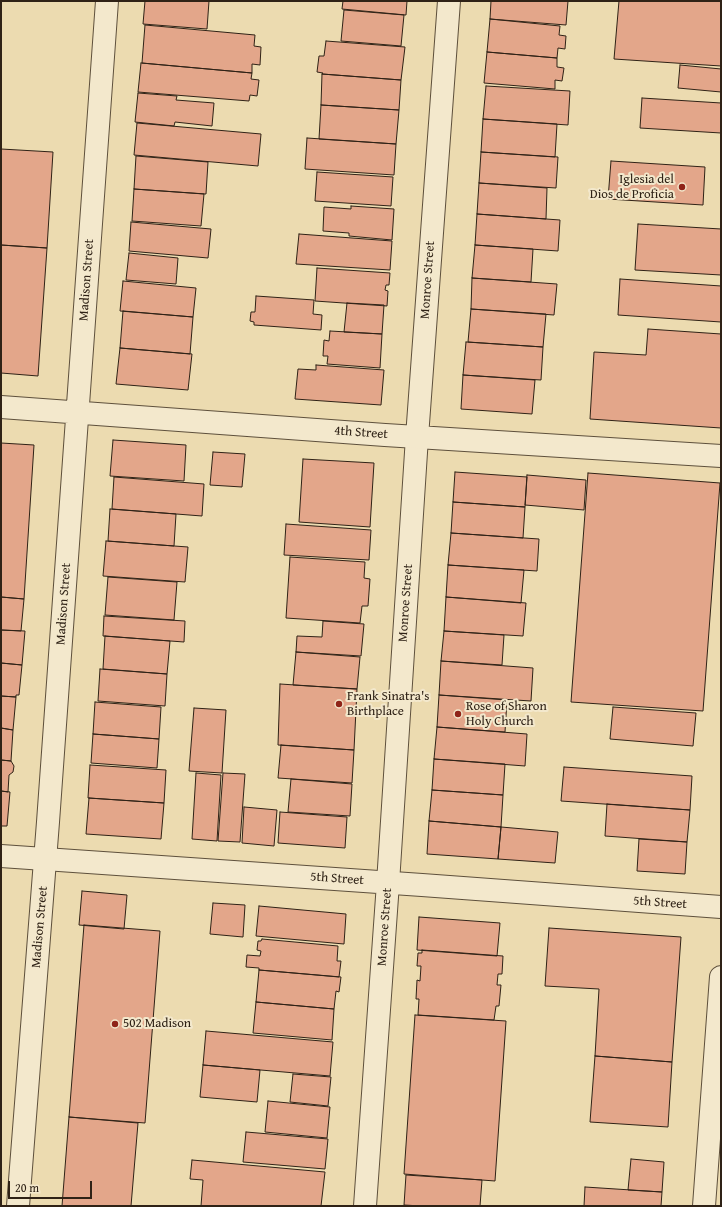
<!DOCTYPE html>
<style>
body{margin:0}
#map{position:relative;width:722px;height:1207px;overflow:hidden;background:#ecdbb0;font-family:"Gentium Book Plus",serif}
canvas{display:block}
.frame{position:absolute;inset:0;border:2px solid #2f2216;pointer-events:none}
.scale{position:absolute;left:8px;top:1181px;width:84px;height:18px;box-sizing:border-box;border:2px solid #2f2216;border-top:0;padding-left:5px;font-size:12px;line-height:14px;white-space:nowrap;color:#2f2216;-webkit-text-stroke:3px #f3e8cc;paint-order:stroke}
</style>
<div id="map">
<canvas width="722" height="1207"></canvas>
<div class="frame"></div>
<div class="scale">20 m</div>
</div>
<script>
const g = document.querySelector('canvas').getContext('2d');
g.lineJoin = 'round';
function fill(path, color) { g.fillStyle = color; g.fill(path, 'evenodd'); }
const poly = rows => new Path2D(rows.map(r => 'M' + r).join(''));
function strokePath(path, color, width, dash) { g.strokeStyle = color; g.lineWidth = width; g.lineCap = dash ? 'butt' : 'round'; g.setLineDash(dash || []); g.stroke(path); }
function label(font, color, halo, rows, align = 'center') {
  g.font = font + ' "Gentium Book Plus",serif'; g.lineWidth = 4; g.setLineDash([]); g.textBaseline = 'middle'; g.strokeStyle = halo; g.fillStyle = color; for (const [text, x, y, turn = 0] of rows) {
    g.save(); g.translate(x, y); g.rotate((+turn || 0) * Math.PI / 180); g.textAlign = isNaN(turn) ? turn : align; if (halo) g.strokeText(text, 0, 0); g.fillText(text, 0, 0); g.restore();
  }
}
const building = poly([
 [145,1,209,1,207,29,143,24,145,1],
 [343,1,407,1,406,15,342,9,343,1],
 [491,1,568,1,566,25,490,19,491,1],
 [619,1,721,1,721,66,614,59,619,1],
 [344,10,404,15,401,46,341,41,344,10],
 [490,19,560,26,559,35,566,36,565,49,558,48,557,58,487,52,490,19],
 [145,25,255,35,254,46,261,47,260,65,252,64,252,73,142,63,145,25],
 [326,41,405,47,401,80,322,74,323,73,317,72,319,56,324,56,326,41],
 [487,52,557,58,557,67,564,68,562,81,555,80,555,89,484,83,487,52],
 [141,63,252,73,251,79,259,80,257,96,250,95,249,101,138,92,141,63],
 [680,65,721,69,721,92,678,88,680,65],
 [322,74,401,80,399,110,321,105,322,74],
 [486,86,570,91,568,125,483,119,486,86],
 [138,93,177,96,176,100,214,103,212,126,175,122,174,126,135,122,138,93],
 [642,98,721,103,721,133,640,128,642,98],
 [321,105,399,110,396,144,319,139,321,105],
 [483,119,557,124,555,157,481,152,483,119],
 [137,123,261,134,258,166,134,155,137,123],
 [307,138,396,144,394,175,305,169,307,138],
 [1,149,53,152,47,248,1,245,1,149],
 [481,152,558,157,556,188,479,183,481,152],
 [136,156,208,162,206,194,134,189,136,156],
 [611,161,705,167,703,205,608,199,611,161],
 [317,172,393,177,391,206,315,201,317,172],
 [479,183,547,188,546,219,477,214,479,183],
 [134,189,204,194,201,226,132,221,134,189],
 [351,206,394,209,392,240,349,236,349,233,323,231,324,207,351,209,351,206],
 [477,214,560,220,558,251,475,245,477,214],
 [131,222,211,229,208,258,129,251,131,222],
 [638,224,721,229,721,275,635,270,638,224],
 [299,234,392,241,390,270,296,264,299,234],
 [1,245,47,248,38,376,1,373,1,245],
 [475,245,533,249,531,282,472,278,475,245],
 [129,253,178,258,176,284,126,280,129,253],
 [317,268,390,273,389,285,386,285,385,290,388,291,387,306,315,301,317,268],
 [472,278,557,284,554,315,471,309,472,278],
 [620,279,721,286,721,322,618,315,620,279],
 [123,281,196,288,193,317,120,311,123,281],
 [256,296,314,300,313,314,322,315,321,330,254,325,254,322,250,321,251,312,255,312,256,296],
 [347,303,384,305,382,334,344,332,347,303],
 [471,309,546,314,543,347,468,342,471,309],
 [123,311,193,317,190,354,120,348,123,311],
 [648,329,721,334,721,428,590,419,594,352,646,355,648,329],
 [330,331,382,334,380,368,327,364,328,356,323,356,324,340,329,341,330,331],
 [466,342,543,347,541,380,463,375,466,342],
 [120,348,192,354,188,390,116,384,120,348],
 [316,365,384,370,381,405,295,399,298,369,316,370,316,365],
 [463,375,535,380,532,414,461,409,463,375],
 [113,440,186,445,184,481,110,476,113,440],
 [1,443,34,445,24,599,1,597,1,443],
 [213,452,245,454,242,487,210,485,213,452],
 [303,459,374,463,370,527,299,522,303,459],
 [455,472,527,477,525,507,453,502,455,472],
 [588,473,720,483,703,711,571,702,588,473],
 [527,475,586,480,584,510,525,505,527,475],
 [114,477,204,484,202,516,112,509,114,477],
 [453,502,525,507,523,538,451,533,453,502],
 [110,509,176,514,174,546,108,541,110,509],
 [286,524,371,530,369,560,284,555,286,524],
 [451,533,539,539,537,571,448,565,451,533],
 [106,541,188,547,185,582,103,576,106,541],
 [290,557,365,562,364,578,370,579,368,606,362,606,360,623,286,618,290,557],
 [448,565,524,570,521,603,446,597,448,565],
 [108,577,177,582,174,620,105,615,108,577],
 [1,597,24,599,21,631,1,630,1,597],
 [446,597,526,603,523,636,444,631,446,597],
 [104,616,185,621,184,642,103,636,104,616],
 [323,621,364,624,361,656,296,652,297,636,322,637,323,621],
 [1,630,25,631,22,665,1,663,1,630],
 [444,631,504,635,502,665,441,661,444,631],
 [105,636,170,641,167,674,103,669,105,636],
 [296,652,360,657,357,689,293,685,296,652],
 [441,661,533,668,531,701,439,695,441,661],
 [1,663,22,665,19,695,16,695,16,697,1,696,1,663],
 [100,669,167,674,165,706,98,701,100,669],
 [280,684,357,689,354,750,278,745,280,684],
 [439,695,507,700,505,732,437,727,439,695],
 [1,696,16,697,13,730,1,728,1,696],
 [95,702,161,707,159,739,93,734,95,702],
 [613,707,696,713,693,746,610,739,613,707],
 [194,708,226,710,222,773,189,771,194,708],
 [437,727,527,734,525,766,434,759,437,727],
 [1,728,13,730,11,761,1,760,1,728],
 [93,734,159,739,157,768,91,763,93,734],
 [281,745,354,750,352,783,278,778,281,745],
 [434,759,505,764,503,795,432,790,434,759],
 [1,760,11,761,14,766,13,772,9,775,8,792,1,791,1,760],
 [90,765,166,770,164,803,88,798,90,765],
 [564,767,692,776,690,810,561,801,564,767],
 [196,773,221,775,217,841,192,839,196,773],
 [223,773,245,774,240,842,218,841,223,773],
 [291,779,352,784,350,816,288,812,291,779],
 [432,790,503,795,501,827,429,821,432,790],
 [1,791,10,792,7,826,1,826,1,791],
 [89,798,164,803,161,839,86,834,89,798],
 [607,804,690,810,687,842,605,836,607,804],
 [244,807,277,810,274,846,242,843,244,807],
 [280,812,347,817,345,848,278,843,280,812],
 [429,821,501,827,498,859,427,854,429,821],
 [501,827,558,832,555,863,498,859,501,827],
 [639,839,687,842,685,874,637,871,639,839],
 [82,891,127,895,124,929,79,925,82,891],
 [213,903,245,905,243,937,210,934,213,903],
 [259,906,346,914,344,944,256,936,259,906],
 [419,917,500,923,497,956,417,950,419,917],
 [84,925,160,931,145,1123,69,1117,84,925],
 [549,928,681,937,672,1062,595,1056,599,989,545,986,549,928],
 [262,939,338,946,337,961,341,961,339,977,259,970,259,968,246,967,247,955,260,956,261,951,257,950,258,941,261,941,262,939],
 [422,950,503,956,502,974,498,974,497,985,501,985,499,1006,496,1006,494,1020,418,1015,419,999,416,999,417,980,420,981,421,966,417,966,418,953,422,953,422,950],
 [259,970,341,977,339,992,336,991,334,1009,256,1002,259,970],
 [256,1002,334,1009,332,1040,253,1033,256,1002],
 [415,1015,506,1021,495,1181,404,1174,415,1015],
 [206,1031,333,1042,330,1076,203,1065,206,1031],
 [595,1056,672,1062,668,1127,590,1122,595,1056],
 [203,1065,260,1070,257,1102,200,1097,203,1065],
 [293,1074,331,1077,328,1106,290,1102,293,1074],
 [268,1101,330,1107,327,1138,265,1132,268,1101],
 [69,1117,138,1123,131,1206,62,1206,69,1117],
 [246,1132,328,1139,325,1169,243,1162,246,1132],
 [631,1159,664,1162,662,1192,628,1190,631,1159],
 [192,1160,325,1172,321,1206,201,1206,203,1180,190,1179,192,1160],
 [406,1175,482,1180,480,1206,421,1206,404,1205,406,1175],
 [585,1187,662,1192,661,1206,584,1206,585,1187]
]);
fill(building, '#e3a68a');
strokePath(building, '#2f2216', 1);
const minor = poly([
 [1,856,422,885,721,907],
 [365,1206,388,883,417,437],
 [704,1206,721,977]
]);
const tertiary = poly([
 [1,407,385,435,721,456],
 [417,437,449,1],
 [18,1206,48,822,107,1]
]);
strokePath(minor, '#5e503c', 24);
strokePath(tertiary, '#5e503c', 24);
strokePath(minor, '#f3e8cc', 22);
strokePath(tertiary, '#f3e8cc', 22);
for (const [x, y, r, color] of [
 [682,187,4,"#8f2418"],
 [339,704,4,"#8f2418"],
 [458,714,4,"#8f2418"],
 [115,1024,4,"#8f2418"]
]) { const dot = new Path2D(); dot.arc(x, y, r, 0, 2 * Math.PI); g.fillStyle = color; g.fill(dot); strokePath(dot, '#f3e8cc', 1.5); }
label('13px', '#2f2216', '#f3e8cc', [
 ["Iglesia del",674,180,"right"],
 ["Dios de Proficia",674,195,"right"],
 ["Frank Sinatra's",347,697],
 ["Birthplace",347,712],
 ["Rose of Sharon",466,707],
 ["Holy Church",466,722],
 ["502 Madison",123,1024]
], 'left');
label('13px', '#2f2216', '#f3e8cc', [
 ["Madison Street",87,280,-86],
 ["Monroe Street",428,280,-86],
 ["4th Street",361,433,4],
 ["Monroe Street",406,603,-86],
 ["Madison Street",64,604,-86],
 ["5th Street",337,879,4],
 ["5th Street",660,903,4],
 ["Madison Street",40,927,-85],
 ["Monroe Street",385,927,-86]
]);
</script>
